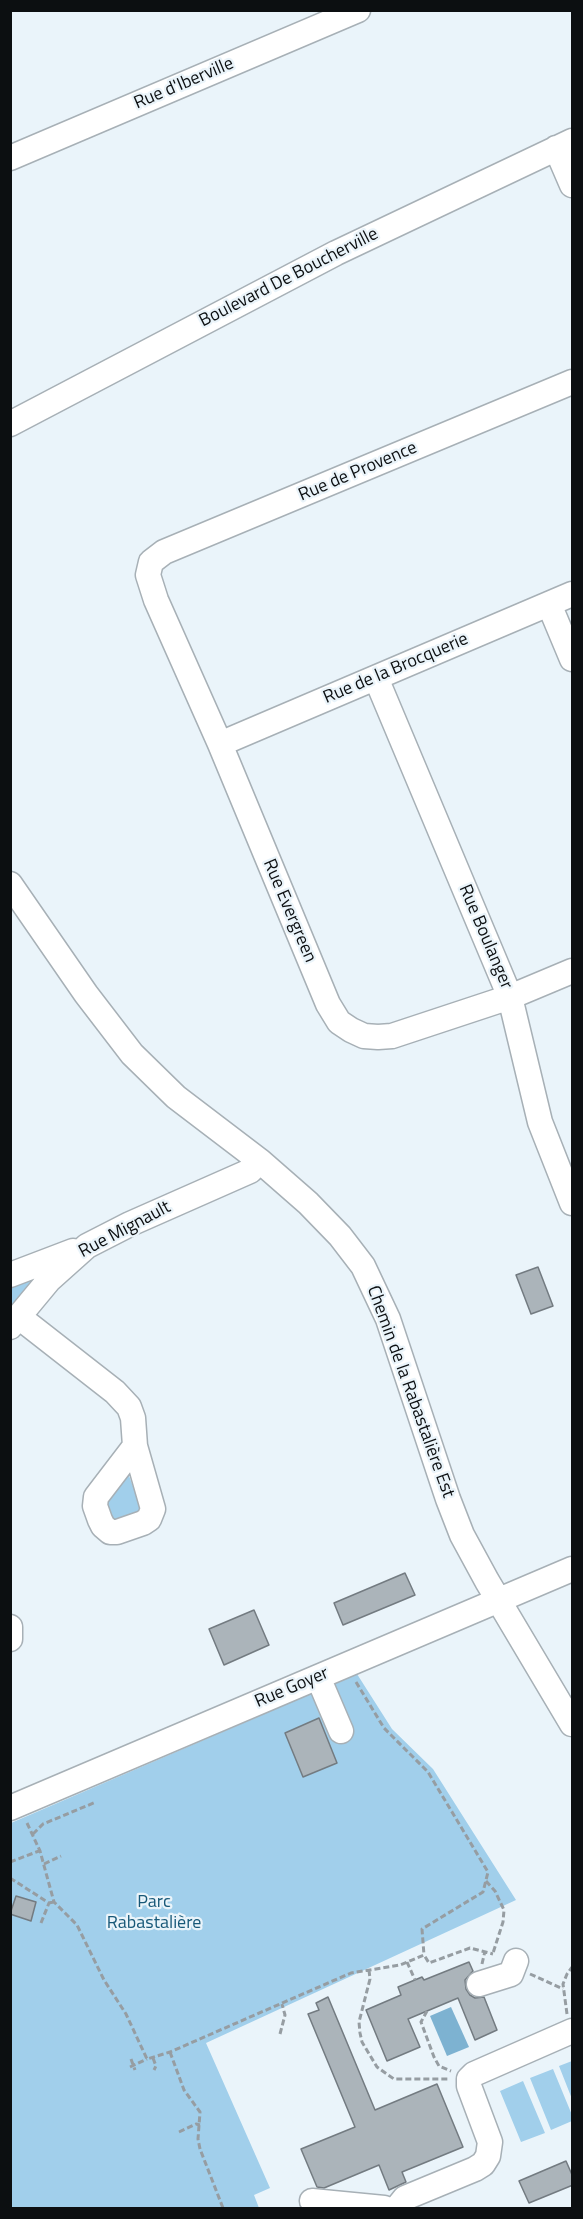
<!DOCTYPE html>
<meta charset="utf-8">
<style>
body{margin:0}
#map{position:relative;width:583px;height:2219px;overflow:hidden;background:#eaf4fa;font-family:"Titillium Web",sans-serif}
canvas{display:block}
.frame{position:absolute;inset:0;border:12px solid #0c0f11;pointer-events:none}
</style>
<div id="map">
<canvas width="583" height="2219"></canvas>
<div class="frame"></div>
</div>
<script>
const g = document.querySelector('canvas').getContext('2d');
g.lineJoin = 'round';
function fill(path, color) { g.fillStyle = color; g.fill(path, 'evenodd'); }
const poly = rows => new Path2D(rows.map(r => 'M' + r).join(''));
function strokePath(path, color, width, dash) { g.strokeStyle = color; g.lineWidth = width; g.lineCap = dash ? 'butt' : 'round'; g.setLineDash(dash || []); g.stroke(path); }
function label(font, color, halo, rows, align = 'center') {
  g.font = font + ' "Titillium Web",sans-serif'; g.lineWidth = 4.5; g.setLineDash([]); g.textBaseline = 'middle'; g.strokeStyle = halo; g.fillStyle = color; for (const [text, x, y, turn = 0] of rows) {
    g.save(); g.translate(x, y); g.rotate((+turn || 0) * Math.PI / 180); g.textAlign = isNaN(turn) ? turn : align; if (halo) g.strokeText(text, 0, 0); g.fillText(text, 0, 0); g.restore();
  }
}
fill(poly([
 [30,1278,32,1283,11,1310,11,1285],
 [128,1473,141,1508,137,1513,116,1521,112,1520,105,1498],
 [357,1674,392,1729,433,1769,516,1900,206,2043,270,2188,254,2195,259,2208,11,2208,11,1823],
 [572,2061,572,2099,559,2066],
 [553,2069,572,2115,572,2121,551,2130,530,2078],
 [523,2081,545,2133,521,2142,500,2091]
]), '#a1cfeb');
fill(poly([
 [451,2007,469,2047,447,2056,430,2016]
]), '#7db2d1');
const building = poly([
 [538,1267,553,1306,531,1314,516,1275,538,1267],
 [405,1573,415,1595,343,1625,334,1603,405,1573],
 [254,1610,269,1645,224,1665,209,1629,254,1610],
 [319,1718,337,1763,303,1777,285,1733,319,1718],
 [16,1896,36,1902,31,1921,10,1914,16,1896],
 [469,1962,473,1971,465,1980,466,1989,470,1995,475,1998,484,1997,497,2030,475,2040,458,1998,408,2019,420,2047,387,2061,366,2010,401,1995,398,1987,422,1977,424,1980,469,1962],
 [328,1997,375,2110,437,2084,463,2147,402,2172,406,2182,389,2190,379,2165,324,2188,317,2187,301,2149,355,2127,308,2014,319,2010,316,2003,328,1997],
 [566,2161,573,2177,573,2185,529,2203,519,2181,566,2161]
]);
fill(building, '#abb4ba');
strokePath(building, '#737b81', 1.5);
const minor = poly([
 [556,148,572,185],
 [10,158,358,10],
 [572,382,164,552,151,562,148,575,156,600,220,744,328,1004,339,1022,351,1030,364,1036,378,1037,392,1036,510,997,572,971],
 [10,424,336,253,572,141],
 [549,604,572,659],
 [376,678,510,997,540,1122,572,1203],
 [220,744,572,594],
 [10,884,86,994,132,1054,176,1097,260,1161,308,1203,340,1236,363,1266,388,1319,448,1499,462,1535,487,1581,572,1724],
 [10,1275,73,1251],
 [19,1317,115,1392,129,1407,133,1418,135,1446,153,1509,149,1519,143,1523,117,1532,110,1532,103,1526,100,1520,95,1506,96,1497,135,1446],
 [10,1327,49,1280,87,1246,130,1224,250,1171,260,1161],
 [10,1627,10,1639],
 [318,1677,341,1731],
 [10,1808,572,1569],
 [479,1984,511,1974,516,1961],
 [312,2201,384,2208],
 [397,2208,405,2198,475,2169,483,2164,488,2156,490,2142,469,2086,469,2079,474,2074,572,2031]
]);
strokePath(minor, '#a7b0b6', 27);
strokePath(poly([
 [356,1682,384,1728,428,1772,488,1872,483,1892,422,1929,424,1955],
 [27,1823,40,1851,54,1902,77,1925,104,1980,126,2014,147,2059,170,2052,351,1973,400,1965,424,1955,429,1963,470,1948,493,1954],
 [33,1834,43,1824,96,1802],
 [10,1862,39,1851],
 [44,1864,61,1856],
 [10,1878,49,1903,54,1902],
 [486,1881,495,1891,504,1910,503,1922,493,1953],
 [41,1923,49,1903],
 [407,1962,415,1980],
 [482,1964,485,1951],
 [369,1970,370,1979,359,2022,360,2033,362,2042,377,2067,394,2079,450,2079],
 [530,1974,563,1989],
 [427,2011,421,2022,434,2057,439,2066,451,2071],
 [567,2014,563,1984,567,1974,572,1967],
 [280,2034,285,2015,282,2004],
 [170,2052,184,2090,200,2112,198,2139,200,2149,223,2208],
 [153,2058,156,2066,154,2070],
 [131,2059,135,2070],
 [130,2067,147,2059],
 [179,2132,196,2124,200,2125]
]), '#969da2', 3, [6, 3]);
strokePath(minor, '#fff', 24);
label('18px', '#0c0f11', '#eaf4fa', [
 ["Rue d'Iberville",184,84,-23],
 ["Boulevard De Boucherville",289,278,-27],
 ["Rue de Provence",358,472,-23],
 ["Rue de la Brocquerie",396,669,-23],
 ["Rue Evergreen",289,911,67],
 ["Rue Boulanger",485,937,67],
 ["Rue Mignault",125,1230,-28],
 ["Chemin de la Rabastalière Est",410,1392,70],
 ["Rue Goyer",292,1688,-23]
]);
label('18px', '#175878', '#eaf4fa', [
 ["Parc",154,1903],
 ["Rabastalière",154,1924]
]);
</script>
